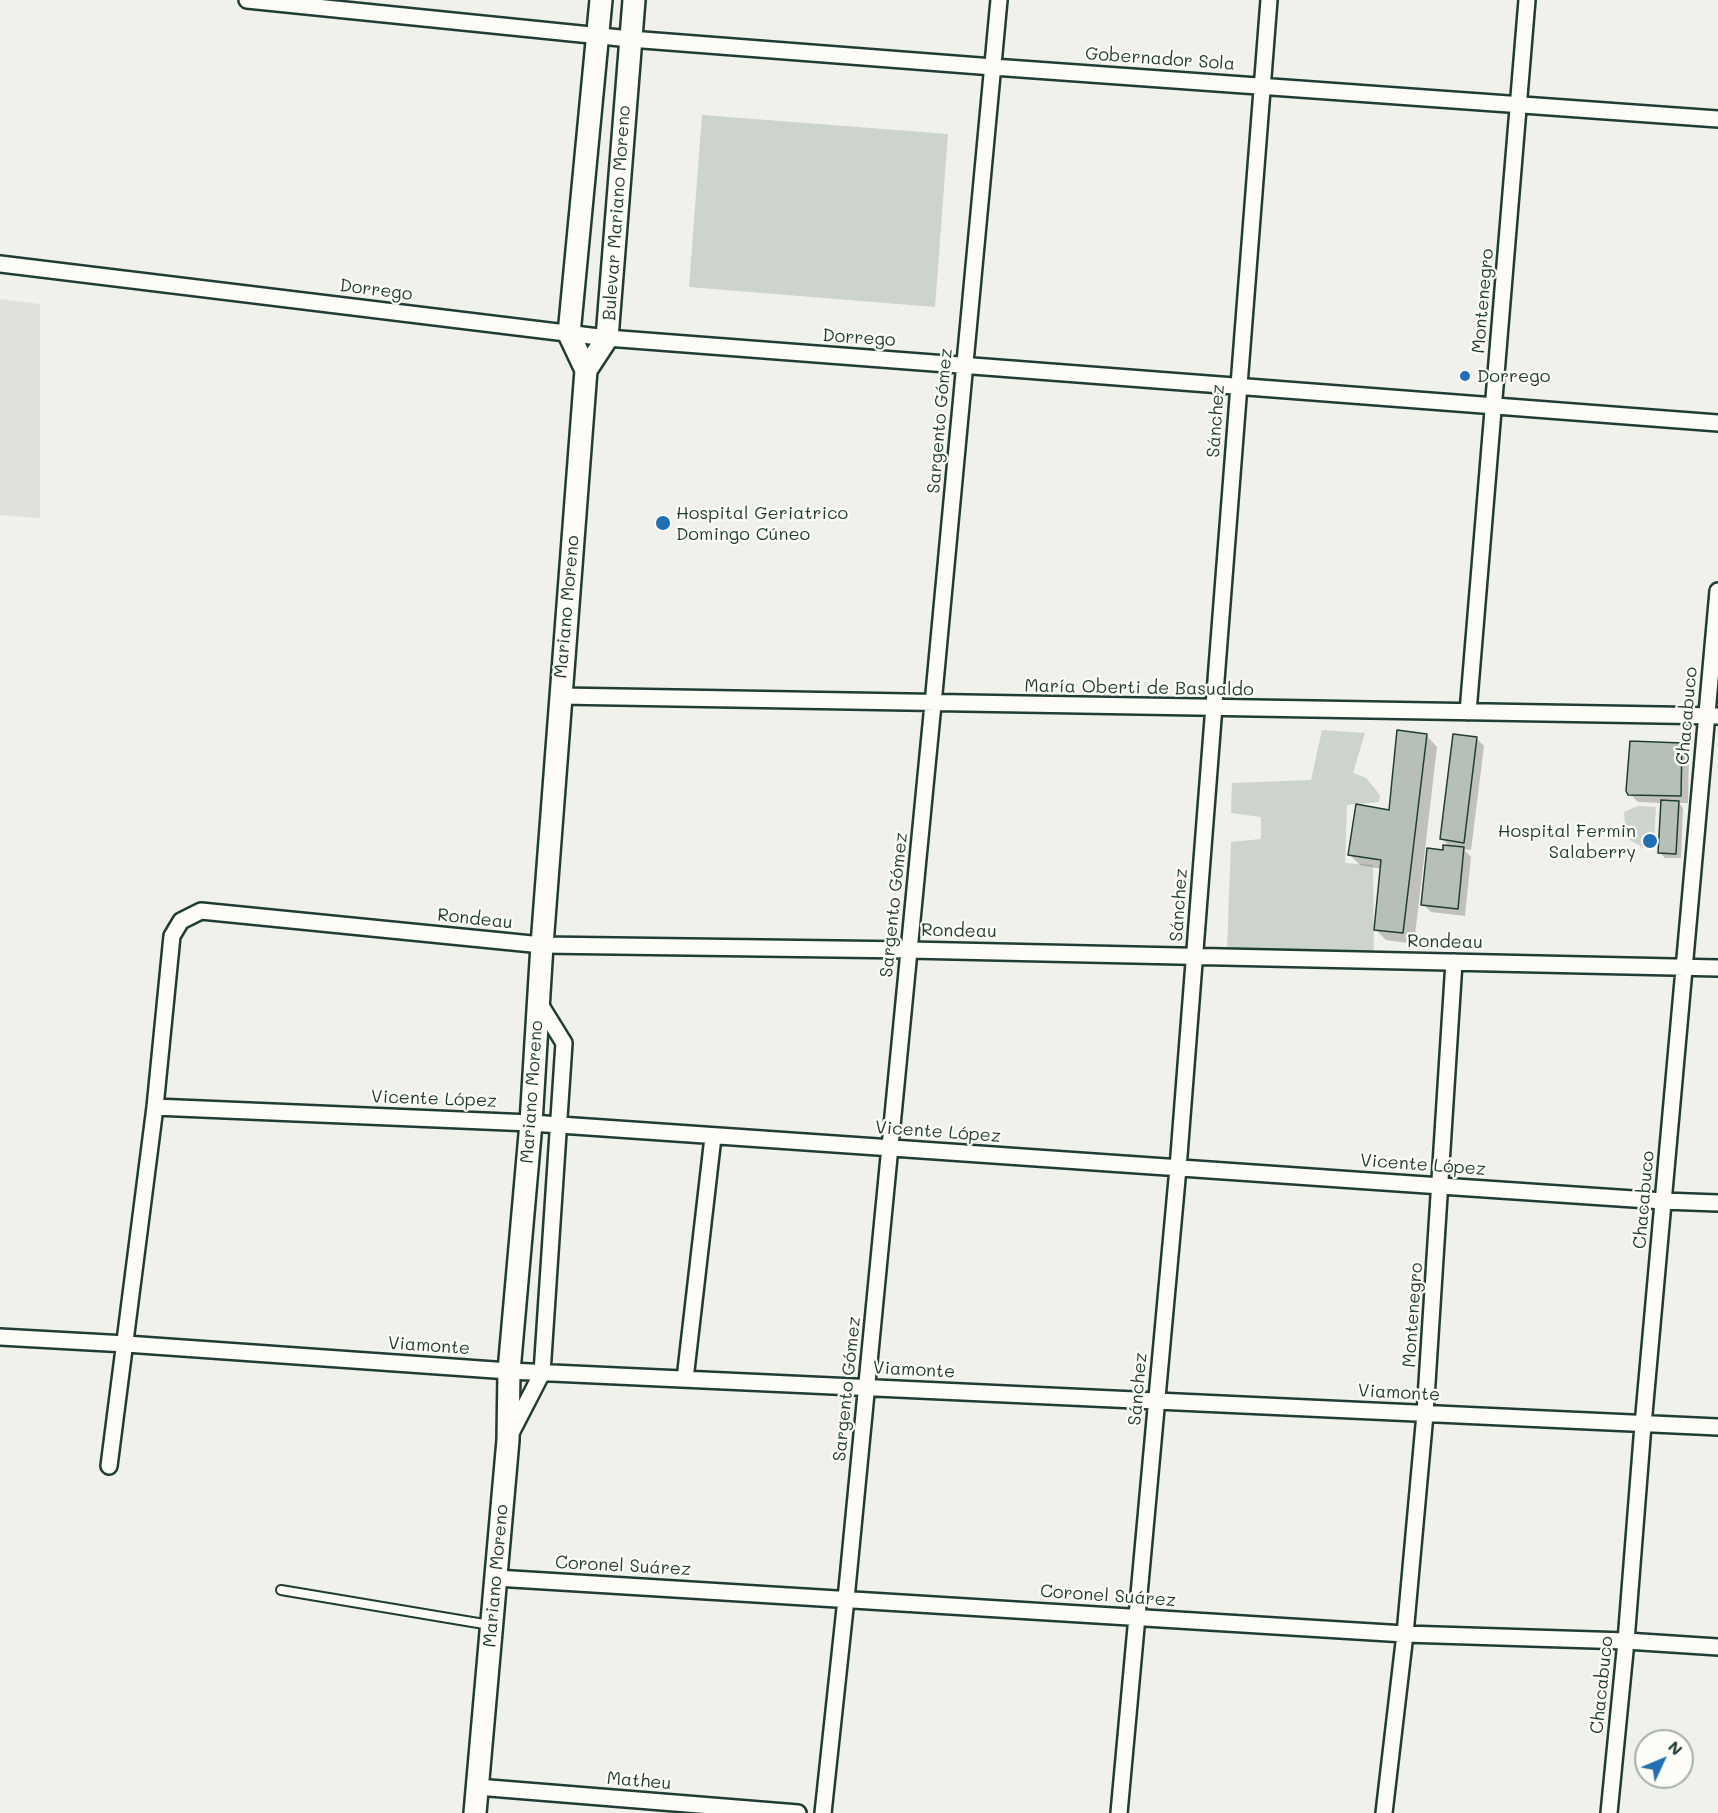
<!DOCTYPE html>
<meta charset="utf-8">
<style>
body{margin:0}
#map{position:relative;width:1718px;height:1813px;overflow:hidden;background:#f0f1eb;font-family:Mali,sans-serif}
canvas{display:block}
.north{position:absolute;left:1634px;top:1729px;width:60px;height:60px;box-sizing:border-box;background:#fdfcf7;border:2px solid #a4b0a9;border-radius:50%;rotate:46deg;font-size:16px;font-weight:700;line-height:24px;text-align:center;color:#1f3d34}
.north::after{content:'';display:block;margin:auto;width:21px;height:27px;background:#1f6fb2;clip-path:polygon(50% 0,100% 100%,50% 72%,0 100%)}
</style>
<div id="map">
<canvas width="1718" height="1813"></canvas>
<div class="north">N</div>
</div>
<script>
const g = document.querySelector('canvas').getContext('2d');
g.lineJoin = 'round';
function fill(path, color) { g.fillStyle = color; g.fill(path, 'evenodd'); }
const poly = rows => new Path2D(rows.map(r => 'M' + r).join(''));
function strokePath(path, color, width, dash) { g.strokeStyle = color; g.lineWidth = width; g.lineCap = dash ? 'butt' : 'round'; g.setLineDash(dash || []); g.stroke(path); }
function label(font, color, halo, rows, align = 'center') {
  g.font = font + ' Mali,sans-serif'; g.lineWidth = 4.5; g.setLineDash([]); g.textBaseline = 'middle'; g.strokeStyle = halo; g.fillStyle = color; for (const [text, x, y, turn = 0] of rows) {
    g.save(); g.translate(x, y); g.rotate((+turn || 0) * Math.PI / 180); g.textAlign = isNaN(turn) ? turn : align; if (halo) g.strokeText(text, 0, 0); g.fillText(text, 0, 0); g.restore();
  }
}
fill(poly([
 [0,299,40,304,40,518,0,515]
]), '#dfe2dc');
fill(poly([
 [702,115,948,134,935,307,689,287],
 [1322,730,1365,733,1353,773,1366,778,1380,795,1379,802,1347,805,1345,863,1373,865,1374,955,1227,950,1231,842,1261,839,1261,817,1231,813,1232,783,1311,780],
 [1638,806,1656,807,1654,845,1643,847,1626,838,1624,812]
]), '#cdd3cd');
fill(poly([
 [1426,735,1437,747,1414,944,1386,940,1375,929,1382,869,1360,865,1349,854,1391,811],
 [1476,738,1484,746,1471,850,1463,849,1471,857,1465,916,1431,912,1423,904,1444,852,1450,847,1442,839],
 [1681,744,1689,753,1688,803,1679,803,1683,808,1681,858,1665,858,1659,852,1662,803,1638,802,1627,791]
]), '#0003');
const building = poly([
 [1397,730,1427,734,1403,933,1374,930,1381,860,1348,855,1356,804,1389,810,1397,730],
 [1453,734,1477,737,1464,843,1440,839,1453,734],
 [1630,741,1682,743,1681,796,1628,795,1626,791,1630,741],
 [1661,800,1679,801,1676,854,1658,853,1661,800],
 [1443,845,1464,847,1458,909,1421,905,1427,848,1443,850,1443,845]
]);
fill(building, '#b6bfb8');
strokePath(building, '#1f3d34', 1.5);
const service = poly([
 [281,1590,490,1625]
]);
const minor = poly([
 [247,0,630,39,993,67,1718,119],
 [0,264,607,338,1718,423],
 [560,696,1718,716],
 [1468,712,1527,0],
 [155,1107,531,1123,1441,1186,1663,1201,1718,1203],
 [0,1337,126,1344,509,1371,1718,1427],
 [685,1379,713,1137],
 [510,1435,542,1373,564,1043,538,1001],
 [109,1466,155,1107,172,936,181,921,201,911,542,945,909,950,1718,968],
 [496,1578,1405,1634,1626,1641,1718,1647],
 [477,1787,798,1813],
 [823,1813,846,1599,933,704,999,0],
 [1119,1813,1178,1168,1269,0],
 [1384,1813,1405,1634,1425,1414,1454,962],
 [1609,1813,1626,1641,1643,1425,1718,591]
]);
const secondary = poly([
 [586,370,569,334,601,0],
 [475,1813,508,1440,509,1371,531,1123,542,945,586,370,607,338,634,0]
]);
strokePath(service, '#1f3d34', 12);
strokePath(minor, '#1f3d34', 20);
strokePath(secondary, '#1f3d34', 26);
strokePath(service, '#fdfcf7', 8);
strokePath(minor, '#fdfcf7', 15);
strokePath(secondary, '#fdfcf7', 21);
for (const [x, y, r, color] of [
 [1465,376,6,"#1f6fb2"],
 [663,523,8,"#1f6fb2"],
 [1650,841,8,"#1f6fb2"]
]) { const dot = new Path2D(); dot.arc(x, y, r, 0, 2 * Math.PI); g.fillStyle = color; g.fill(dot); strokePath(dot, '#fdfcf7', 2); }
label('18px', '#1f3d34', '#fdfcf7', [
 ["Gobernador Sola",1160,59,4],
 ["Bulevar Mariano Moreno",617,213,-86],
 ["Dorrego",376,290,7],
 ["Montenegro",1483,301,-85],
 ["Dorrego",859,338,4],
 ["Sargento Gómez",940,421,-85],
 ["Sánchez",1216,421,-86],
 ["Mariano Moreno",567,607,-85],
 ["María Oberti de Basualdo",1139,688,1],
 ["Chacabuco",1687,716,-85],
 ["Sargento Gómez",894,905,-84],
 ["Sánchez",1179,905,-86],
 ["Rondeau",475,919,6],
 ["Rondeau",959,931,1],
 ["Rondeau",1445,942,1],
 ["Mariano Moreno",532,1092,-86],
 ["Vicente López",434,1099,2],
 ["Vicente López",938,1132,4],
 ["Vicente López",1423,1165,4],
 ["Chacabuco",1644,1200,-85],
 ["Montenegro",1413,1315,-86],
 ["Viamonte",429,1346,4],
 ["Viamonte",914,1370,3],
 ["Sargento Gómez",847,1389,-84],
 ["Sánchez",1138,1389,-85],
 ["Viamonte",1399,1393,3],
 ["Coronel Suárez",623,1566,3],
 ["Mariano Moreno",496,1576,-85],
 ["Coronel Suárez",1108,1596,4],
 ["Chacabuco",1602,1685,-84],
 ["Matheu",639,1781,5]
]);
label('18px', '#1f3d34', '#fdfcf7', [
 ["Dorrego",1477,376],
 ["Hospital Geriatrico",676,513],
 ["Domingo Cúneo",676,534],
 ["Hospital Fermin",1636,831,"right"],
 ["Salaberry",1636,852,"right"]
], 'left');
</script>
